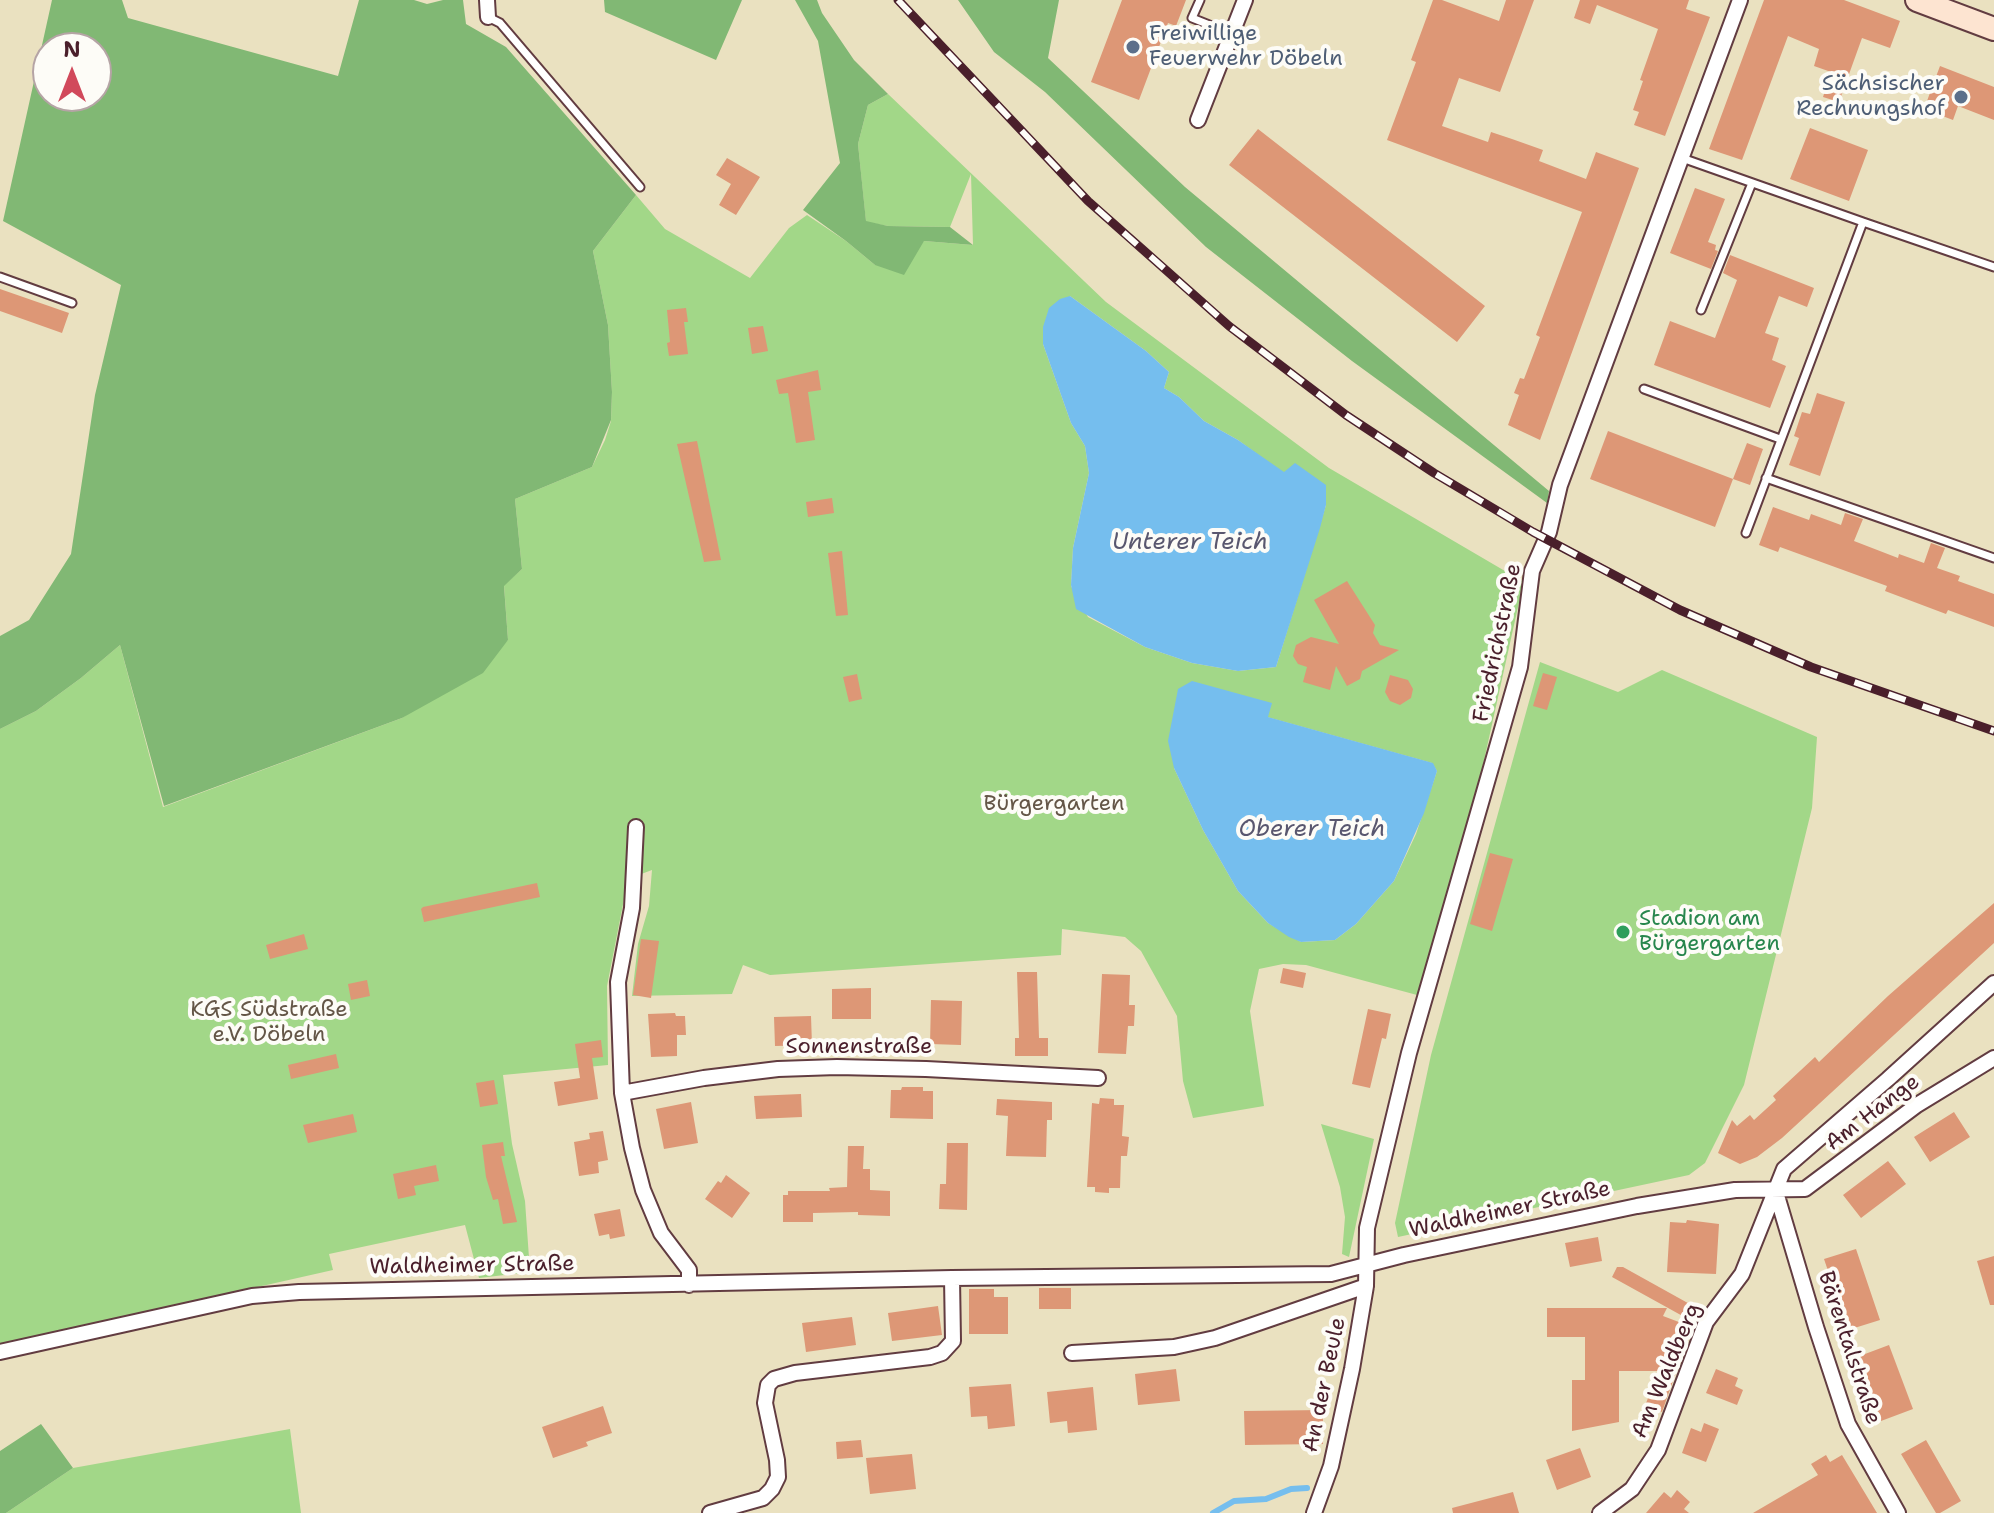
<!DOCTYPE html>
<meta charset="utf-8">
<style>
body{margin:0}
#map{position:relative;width:1994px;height:1513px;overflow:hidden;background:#eae1c0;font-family:"Shantell Sans",sans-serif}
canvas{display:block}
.north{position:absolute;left:32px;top:32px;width:80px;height:80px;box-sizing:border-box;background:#fdfcf7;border:2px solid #b5a4a5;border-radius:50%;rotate:0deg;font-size:22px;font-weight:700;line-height:32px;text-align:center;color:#4a1f2b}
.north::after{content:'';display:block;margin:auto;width:28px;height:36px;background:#d1495b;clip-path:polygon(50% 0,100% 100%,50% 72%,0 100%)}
</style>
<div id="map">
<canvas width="1994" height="1513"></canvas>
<div class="north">N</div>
</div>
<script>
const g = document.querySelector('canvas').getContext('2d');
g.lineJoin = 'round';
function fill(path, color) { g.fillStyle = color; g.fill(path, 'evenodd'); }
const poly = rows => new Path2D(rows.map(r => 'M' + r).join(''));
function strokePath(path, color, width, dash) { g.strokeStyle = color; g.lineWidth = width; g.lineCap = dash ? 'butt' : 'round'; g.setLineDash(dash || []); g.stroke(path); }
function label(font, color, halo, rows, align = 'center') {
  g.font = font + ' "Shantell Sans",sans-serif'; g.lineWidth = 8; g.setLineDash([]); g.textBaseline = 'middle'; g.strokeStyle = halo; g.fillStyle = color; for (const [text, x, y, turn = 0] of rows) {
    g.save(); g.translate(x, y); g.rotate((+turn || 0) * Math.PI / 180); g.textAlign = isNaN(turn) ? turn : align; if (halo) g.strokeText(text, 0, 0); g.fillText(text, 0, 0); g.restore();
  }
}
fill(poly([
 [888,94,1106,302,1329,468,1522,581,1520,598,1475,801,1417,995,1306,965,1283,964,1259,969,1250,1011,1264,1106,1193,1118,1183,1081,1177,1016,1141,951,1125,937,1062,929,1061,955,770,975,743,965,732,994,632,996,638,944,649,906,652,870,628,879,607,986,608,1065,503,1075,512,1144,525,1201,530,1272,479,1278,465,1225,329,1254,333,1270,0,1345,0,729,36,711,81,678,120,645,163,807,402,718,508,640,504,585,522,569,515,499,592,467,605,440,611,421,612,392,608,325,593,251,636,195,665,229,750,278,789,228,807,215,846,241,875,265,924,241,973,245,971,174,950,227,888,226,866,222,858,144,868,105],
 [1070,296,1146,351,1169,372,1164,388,1179,397,1204,421,1238,440,1326,505,1276,667,1238,671,1192,663,1145,647,1088,617,1071,586,1073,548,1089,473,1085,446,1071,423,1043,344],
 [1271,703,1267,717,1432,763,1437,771,1416,834,1394,881,1356,924,1335,940,1301,942,1268,923,1252,906,1238,891,1203,830,1174,768],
 [1540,662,1618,692,1662,670,1817,737,1812,808,1744,1085,1705,1163,1689,1175,1398,1237,1395,1223,1431,1055],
 [1321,1124,1374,1139,1349,1257,1342,1254,1345,1217,1340,1187],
 [290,1429,301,1513,6,1513,73,1468]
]), '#a2d788');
fill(poly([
 [52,0,122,0,128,18,338,76,359,0,414,0,427,4,443,0,463,0,466,24,506,47,636,195,593,251,608,325,612,392,611,420,592,467,515,499,522,569,504,586,508,640,483,673,402,718,164,806,120,645,81,678,36,711,0,729,0,636,29,620,71,554,95,395,121,285,3,221],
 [48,48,96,48,96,96,48,96],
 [604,0,742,0,716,60,605,12],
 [795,0,817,0,822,13,854,60,888,94,868,105,858,144,866,221,888,226,950,227,973,245,924,241,904,275,875,265,846,241,803,210,840,163,818,41],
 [958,0,1059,0,1048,58,1185,187,1549,491,1547,503,1352,361,1206,247,1045,92,994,52],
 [41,1424,73,1468,6,1513,0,1513,0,1451]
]), '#81b874');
fill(poly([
 [1070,296,1146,351,1169,372,1164,388,1179,397,1204,421,1238,440,1284,472,1295,463,1326,485,1326,505,1320,528,1276,667,1238,671,1192,663,1145,647,1076,609,1071,585,1073,548,1089,473,1085,446,1071,423,1043,344,1043,327,1049,308,1060,299],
 [1192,681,1272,703,1268,717,1433,763,1437,771,1424,813,1394,881,1356,924,1335,940,1301,942,1289,937,1268,923,1238,891,1203,830,1174,768,1168,741,1178,689]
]), '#75beee');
strokePath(poly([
 [1213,1513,1234,1501,1266,1499,1291,1489,1307,1488]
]), '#75beee', 6);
fill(poly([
 [1122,0,1186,0,1176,26,1168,23,1139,100,1091,82],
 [1433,0,1442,0,1499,21,1506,0,1534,0,1500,92,1459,78,1442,126,1488,142,1491,132,1512,139,1543,150,1539,161,1586,179,1596,152,1639,168,1540,440,1508,425,1519,395,1514,393,1520,378,1524,379,1540,337,1536,335,1582,212,1387,140,1416,62,1411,60],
 [1580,0,1689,0,1686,9,1710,17,1665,136,1634,125,1639,112,1633,110,1643,81,1640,80,1658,29,1597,5,1590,24,1574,18],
 [1764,0,1844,0,1900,21,1890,48,1862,38,1839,102,1823,97,1831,72,1814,66,1819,49,1788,36,1742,160,1709,149],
 [1940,66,1994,87,1994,120,1958,106,1953,120,1924,109],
 [1810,128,1868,150,1849,201,1790,179],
 [1258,129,1485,306,1457,342,1229,165],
 [727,158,760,177,736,215,719,205,731,184,716,175],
 [1695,188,1725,199,1708,242,1716,245,1715,250,1718,251,1711,269,1670,253],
 [1730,255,1814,288,1807,307,1779,296,1765,333,1779,338,1772,360,1786,366,1770,408,1654,365,1670,321,1715,338,1737,280,1723,273],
 [0,289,69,313,62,333,0,311],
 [686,308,688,322,684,322,688,354,669,356,667,343,670,342,667,310],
 [763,326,768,351,752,354,748,328],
 [818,370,821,390,808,392,815,440,796,443,788,393,779,394,776,380],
 [1817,393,1845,402,1820,476,1789,465,1799,438,1794,436,1802,412,1810,414],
 [1608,431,1733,479,1715,527,1590,479],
 [697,441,721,560,704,562,677,444],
 [1747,443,1763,449,1750,485,1733,479],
 [832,498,834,513,808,517,806,502],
 [1773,507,1809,520,1811,514,1841,525,1845,513,1863,519,1854,541,1898,558,1899,554,1924,563,1931,543,1945,548,1937,568,1960,576,1958,581,1994,594,1994,627,1948,610,1946,614,1885,591,1887,586,1780,547,1778,552,1759,545],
 [842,551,848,615,836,616,828,553],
 [1347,581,1375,625,1373,633,1380,645,1399,650,1362,671,1360,679,1347,686,1336,666,1330,690,1303,682,1307,667,1298,664,1293,656,1296,645,1311,637,1339,644,1314,600],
 [1543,673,1557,677,1547,710,1533,706],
 [857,674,862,699,849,702,843,677],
 [1390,675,1408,680,1413,689,1411,698,1400,705,1390,701,1385,692],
 [1490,853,1513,859,1492,931,1470,924],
 [537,883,540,897,424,922,421,909,423,907],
 [1994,903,1994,943,1782,1138,1757,1157,1740,1164,1718,1153,1732,1120,1737,1126,1750,1115,1754,1120,1776,1100,1773,1096,1815,1057,1819,1062,1888,996],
 [304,934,308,949,270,959,266,945],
 [641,939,659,941,651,998,633,995],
 [1283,968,1306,973,1303,988,1280,983],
 [1017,972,1037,972,1039,1038,1048,1038,1048,1056,1015,1056,1015,1038,1019,1038],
 [1102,974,1130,975,1129,1005,1135,1005,1134,1026,1128,1026,1126,1054,1098,1053],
 [367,980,370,996,351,1000,348,984],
 [871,988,871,1019,832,1019,832,989],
 [931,1000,962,1001,961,1045,930,1044],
 [1368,1009,1391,1014,1386,1039,1382,1038,1370,1088,1352,1084],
 [675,1013,676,1016,685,1016,686,1035,677,1035,677,1056,651,1057,648,1014],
 [811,1016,812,1045,775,1046,774,1017],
 [601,1040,603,1057,592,1058,598,1099,558,1106,554,1082,580,1078,575,1044],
 [336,1054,339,1068,291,1079,288,1065],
 [494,1080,498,1104,480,1107,476,1083],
 [902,1087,923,1087,923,1091,933,1091,933,1119,890,1118,891,1090,901,1090],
 [801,1094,802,1117,756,1119,754,1096],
 [1100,1098,1114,1099,1114,1105,1124,1105,1122,1136,1129,1137,1127,1156,1121,1156,1120,1188,1109,1188,1109,1193,1095,1192,1095,1187,1087,1187,1092,1103,1099,1104],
 [997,1099,1052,1102,1052,1120,1047,1120,1046,1157,1006,1156,1008,1116,996,1115],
 [691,1102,698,1143,664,1149,656,1109],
 [1954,1112,1970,1137,1930,1162,1914,1137],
 [353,1114,357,1132,308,1143,303,1125],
 [603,1131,608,1160,598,1162,599,1173,579,1176,574,1142,590,1139,589,1133],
 [503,1142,505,1156,501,1156,517,1222,503,1224,498,1199,493,1200,486,1177,482,1145],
 [947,1143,968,1143,967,1210,939,1209,940,1184,946,1184],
 [848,1146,864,1146,863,1169,870,1169,870,1190,890,1191,890,1216,858,1215,858,1212,813,1213,813,1222,783,1222,783,1195,788,1195,788,1191,830,1191,829,1188,847,1187],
 [1888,1161,1906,1184,1861,1218,1843,1195],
 [436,1165,439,1181,414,1186,416,1195,398,1199,393,1174],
 [726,1175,750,1193,732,1218,705,1199,718,1181,721,1183],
 [620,1209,625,1236,610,1239,609,1234,599,1236,594,1214],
 [1687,1220,1719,1224,1716,1274,1667,1272,1670,1222,1686,1223],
 [1598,1237,1602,1261,1570,1267,1565,1243],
 [1856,1249,1880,1320,1848,1330,1824,1259],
 [1994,1256,1994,1305,1990,1305,1977,1261],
 [1617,1267,1623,1267,1695,1307,1688,1319,1612,1277],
 [1039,1288,1071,1288,1071,1309,1039,1309],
 [969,1289,994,1289,994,1297,1008,1297,1008,1334,969,1334],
 [938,1306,942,1335,892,1341,888,1313],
 [1547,1308,1667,1308,1663,1316,1692,1327,1662,1412,1645,1406,1658,1371,1619,1371,1619,1422,1572,1431,1572,1380,1585,1380,1585,1337,1547,1337],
 [852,1317,856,1345,806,1352,802,1323],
 [1889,1345,1913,1409,1881,1421,1857,1357],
 [1176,1369,1180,1401,1138,1405,1135,1374],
 [1716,1369,1738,1378,1735,1386,1743,1390,1737,1405,1706,1393],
 [1011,1384,1015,1426,988,1429,987,1416,971,1417,969,1387],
 [1093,1387,1097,1430,1068,1433,1067,1421,1050,1423,1047,1392],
 [603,1406,612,1433,586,1442,588,1446,553,1458,542,1427],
 [1323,1410,1323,1444,1245,1445,1244,1411],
 [1704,1423,1719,1429,1706,1462,1682,1453,1691,1428,1701,1432],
 [861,1440,863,1457,837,1459,836,1442],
 [1926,1440,1961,1501,1940,1513,1936,1513,1901,1454],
 [1580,1448,1591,1477,1557,1490,1546,1460],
 [912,1454,916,1489,870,1494,866,1458],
 [1826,1455,1830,1462,1842,1455,1877,1513,1753,1513,1818,1475,1811,1464],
 [1677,1490,1690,1502,1684,1509,1689,1513,1646,1513,1664,1492,1671,1498],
 [1513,1492,1519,1513,1453,1513,1452,1508]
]), '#dd9776');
const lane = poly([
 [1200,0,1192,18,1232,34],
 [488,17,500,23,640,187],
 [1682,158,1863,222,1746,533],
 [1863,222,1994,267],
 [0,277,72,303],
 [1701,310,1752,183],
 [1644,389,1780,439],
 [1766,478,1994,558]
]);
const street = poly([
 [487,0,488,17],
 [1198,120,1245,0],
 [636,827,632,908,618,982,622,1093,632,1148,643,1190,661,1233,689,1270,689,1285],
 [622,1093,704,1078,778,1069,837,1067,926,1069,1098,1078],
 [1775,1189,1816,1327,1848,1424,1898,1513],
 [0,1352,252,1296,299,1292,952,1278,1331,1274,1404,1255,1637,1206,1735,1190,1805,1189,1917,1105,1994,1058],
 [1072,1353,1174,1347,1215,1338,1366,1286],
 [710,1513,763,1498,772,1489,778,1477,777,1460,765,1403,768,1385,774,1379,795,1373,930,1357,942,1353,953,1341,952,1278],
 [1314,1513,1331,1466,1352,1369,1366,1286,1367,1228,1409,1053,1520,667,1532,571,1549,532,1560,485,1740,0],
 [1600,1513,1632,1489,1658,1450,1706,1322,1742,1274,1784,1169,1888,1079,1994,983]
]);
const secondary = poly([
 [1917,0,1994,29]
]);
strokePath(lane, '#623c41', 11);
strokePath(street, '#623c41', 18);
strokePath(secondary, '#623c41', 26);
strokePath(lane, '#fff', 7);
strokePath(street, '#fff', 14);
strokePath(secondary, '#fde4d1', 22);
const rail = poly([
 [898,0,1088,201,1229,326,1346,415,1434,473,1533,532,1680,610,1811,667,1994,731]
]);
strokePath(rail, '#4a1f2b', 9);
strokePath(rail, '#fdfcf7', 6, [18]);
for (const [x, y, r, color] of [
 [1133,47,8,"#5c6f8a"],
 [1961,97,8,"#5c6f8a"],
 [1623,932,8,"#2e9e5b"]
]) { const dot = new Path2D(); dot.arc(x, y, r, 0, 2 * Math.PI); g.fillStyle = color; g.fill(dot); strokePath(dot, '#fdfcf7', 3); }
label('22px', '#4e5e75', '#fdfcf7', [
 ["Freiwillige",1149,34],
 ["Feuerwehr Döbeln",1149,59],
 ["Sächsischer",1945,84,"right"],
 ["Rechnungshof",1945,109,"right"]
], 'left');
label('22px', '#4a1f2b', '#fdfcf7', [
 ["Friedrichstraße",1498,643,-78],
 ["Sonnenstraße",859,1047],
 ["Am Hange",1873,1113,-37],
 ["Waldheimer Straße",1510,1210,-12],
 ["Waldheimer Straße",472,1266,-1],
 ["Bärentalstraße",1849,1348,72],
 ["Am Waldberg",1667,1371,-67],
 ["An der Beule",1325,1385,-78]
]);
label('22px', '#645647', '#fdfcf7', [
 ["Bürgergarten",1054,804],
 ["KGS Südstraße",269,1010],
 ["e.V. Döbeln",269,1035]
]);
label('22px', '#27864d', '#fdfcf7', [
 ["Stadion am",1639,919],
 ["Bürgergarten",1639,944]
], 'left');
label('italic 24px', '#59576f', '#fdfcf7', [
 ["Unterer Teich",1190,543],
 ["Oberer Teich",1312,830]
]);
</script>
